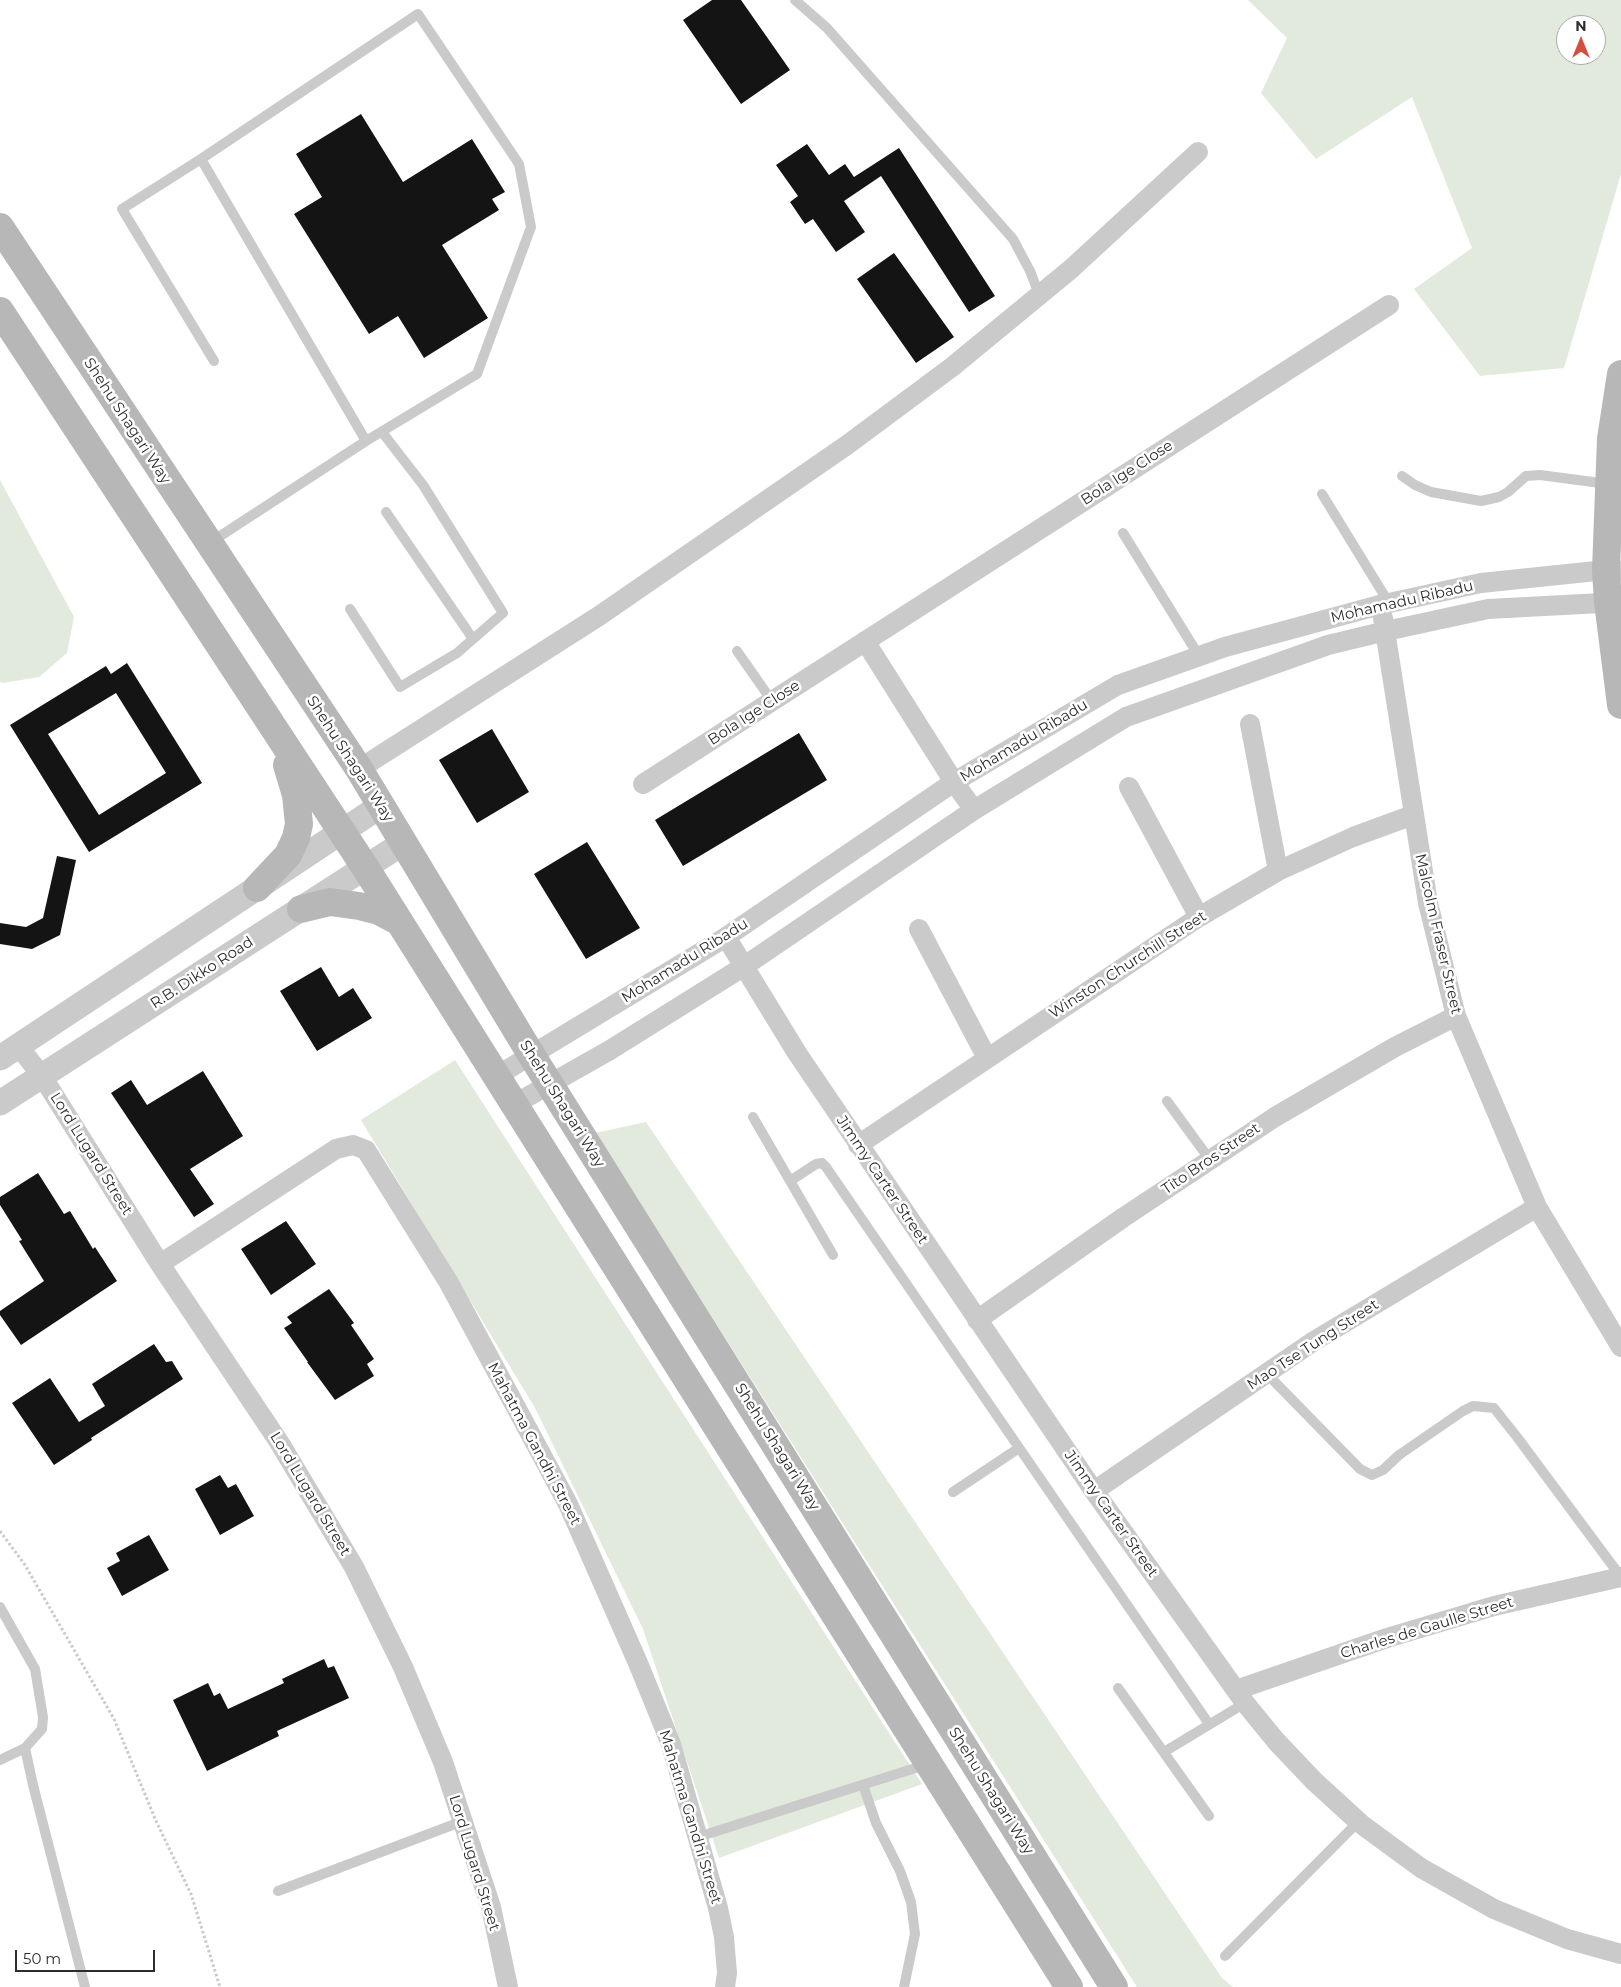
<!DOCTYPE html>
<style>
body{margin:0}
#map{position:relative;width:1621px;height:1987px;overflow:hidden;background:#fff;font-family:Montserrat,sans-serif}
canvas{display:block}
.north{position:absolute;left:1556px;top:15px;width:50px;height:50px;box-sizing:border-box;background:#fff;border:1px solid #ababab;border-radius:50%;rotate:0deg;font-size:14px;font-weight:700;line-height:20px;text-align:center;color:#2d2d2d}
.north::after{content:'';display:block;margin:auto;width:18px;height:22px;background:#d64e3e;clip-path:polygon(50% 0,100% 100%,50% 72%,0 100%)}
.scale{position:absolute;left:15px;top:1950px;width:140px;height:22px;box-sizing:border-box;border:2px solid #2d2d2d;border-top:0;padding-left:6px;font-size:15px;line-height:18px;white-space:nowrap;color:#2d2d2d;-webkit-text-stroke:4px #fff;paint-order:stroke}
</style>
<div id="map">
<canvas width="1621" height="1987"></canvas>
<div class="north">N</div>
<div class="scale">50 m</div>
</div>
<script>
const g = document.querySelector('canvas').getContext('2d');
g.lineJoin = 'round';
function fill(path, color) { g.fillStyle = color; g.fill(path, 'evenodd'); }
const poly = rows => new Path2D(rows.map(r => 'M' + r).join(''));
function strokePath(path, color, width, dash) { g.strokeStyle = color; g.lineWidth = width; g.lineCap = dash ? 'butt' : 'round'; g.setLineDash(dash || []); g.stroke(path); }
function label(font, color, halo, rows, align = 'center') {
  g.font = font + ' Montserrat,sans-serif'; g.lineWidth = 5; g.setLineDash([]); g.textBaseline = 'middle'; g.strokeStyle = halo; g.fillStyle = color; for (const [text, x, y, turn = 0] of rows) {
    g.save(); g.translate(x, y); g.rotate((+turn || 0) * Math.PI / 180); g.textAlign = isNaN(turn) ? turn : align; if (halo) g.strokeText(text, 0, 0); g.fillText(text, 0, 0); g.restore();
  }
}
fill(poly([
 [1248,0,1621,0,1621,174,1564,368,1480,376,1414,289,1472,248,1412,97,1316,159,1261,93,1287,38],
 [1566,25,1596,25,1596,55,1566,55],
 [0,480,74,617,67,653,39,677,3,683,0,682],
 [455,1060,922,1784,719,1858,643,1629,535,1408,361,1120],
 [646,1122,1222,1978,1233,1987,1137,1987,595,1133]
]), '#e1eadc');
fill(poly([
 [712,0,741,0,790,70,741,104,683,20],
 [361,114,403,182,472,139,505,192,492,199,499,210,442,245,488,318,424,358,398,316,369,334,294,214,322,197,296,154],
 [807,144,829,175,845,164,854,177,899,148,995,296,969,312,881,176,844,201,865,232,836,252,813,219,805,224,790,202,798,196,776,165],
 [894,253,954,337,916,363,857,279],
 [127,663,202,783,89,852,10,725,106,666,111,674],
 [116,693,166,773,99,815,48,734],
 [492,729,529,792,477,823,439,760],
 [799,733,827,780,683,866,655,820],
 [587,842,640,928,586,959,534,874],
 [57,856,76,860,60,935,32,949,0,944,0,923,26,927,43,918],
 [321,967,339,997,353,988,372,1018,317,1051,280,991],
 [203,1071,243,1136,190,1169,214,1204,194,1217,111,1093,131,1080,147,1105],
 [38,1173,64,1214,70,1211,93,1249,95,1247,117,1281,21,1345,0,1315,0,1311,44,1281,19,1241,22,1240,0,1205,0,1197],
 [286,1221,316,1264,271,1295,241,1249],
 [329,1289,354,1323,351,1325,374,1359,367,1364,374,1376,335,1400,307,1362,308,1362,284,1328,292,1323,287,1317],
 [154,1344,166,1362,172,1361,183,1379,91,1438,92,1440,54,1465,12,1403,50,1378,79,1422,105,1406,92,1384],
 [220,1475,228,1488,236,1484,254,1516,220,1535,195,1489],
 [149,1535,169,1570,122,1596,107,1568,120,1561,116,1553],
 [324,1659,328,1668,334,1666,349,1698,277,1731,279,1736,207,1771,173,1700,208,1683,214,1696,220,1693,228,1709,284,1683,282,1679]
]), '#141414');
strokePath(poly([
 [0,1531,25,1565,114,1719,156,1821,191,1894,220,1987]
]), '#cacaca', 3, [2.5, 2.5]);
strokePath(poly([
 [795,0,827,28,1013,239,1030,271,1039,294],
 [201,159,418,14,519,164,531,227,477,374,366,441],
 [1402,476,1415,485,1431,492,1481,501,1499,497,1508,492,1526,476,1540,475,1608,484],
 [1322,494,1389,603],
 [386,512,473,639],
 [1123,533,1199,656],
 [211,542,366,441,201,159,122,209,214,361],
 [350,609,400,687,457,653,503,613,423,485,382,432],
 [737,651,772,701],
 [1167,1101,1210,1160],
 [753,1117,833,1255],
 [790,1181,816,1164,822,1163,826,1167,1209,1724],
 [1266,1373,1360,1469,1372,1475,1383,1470,1399,1455,1463,1411,1473,1406,1494,1408,1517,1437,1621,1577],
 [953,1492,1019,1448],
 [0,1607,35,1669,43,1717,42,1729,25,1748,0,1760],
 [1118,1688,1209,1816],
 [25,1748,33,1785,85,1987],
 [1164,1752,1245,1703],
 [863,1785,876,1823,900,1871,911,1902,915,1934,904,1987],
 [698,1837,928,1764],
 [278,1891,463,1821],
 [1225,1956,1358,1822]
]), '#cacaca', 10);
strokePath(poly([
 [1383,618,1428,903,1456,1016,1537,1207,1621,1347],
 [865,641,954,782,974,810],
 [1250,724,1278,871],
 [359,769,599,616,847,445,952,367,1071,269,1198,152],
 [643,784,1389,305],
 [1129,787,1199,917],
 [919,929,987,1058],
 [726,937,797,1053,1094,1491,1245,1703,1276,1741,1314,1781,1361,1824,1421,1868,1494,1909,1567,1939,1621,1954],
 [19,1047,42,1076,160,1264,279,1442,354,1567,403,1667,443,1762,491,1907,508,1987],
 [495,1077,726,937,954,782,1118,685,1225,647,1380,605,1481,583,1606,570,1621,571],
 [513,1105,610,1050,743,967,974,810,1126,717,1328,645,1386,631,1488,609,1621,602],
 [858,1145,1199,917,1278,871,1353,837,1413,815],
 [160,1264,336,1149,353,1145,366,1150,449,1283,568,1504,638,1663,671,1744,718,1908,724,1937,727,1973,725,1987],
 [977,1320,1124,1217,1275,1117,1395,1047,1456,1016],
 [1094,1491,1314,1341,1537,1207],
 [1236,1690,1387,1638,1494,1606,1621,1577]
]), '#cacaca', 20);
strokePath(poly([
 [0,1058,382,805],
 [0,1103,403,843]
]), '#cacaca', 25);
strokePath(poly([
 [0,227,359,769,532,1056,1114,1987],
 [0,311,365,867,1069,1987],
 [1621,374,1611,439,1606,570,1608,602,1621,705],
 [257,888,288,855,296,838,299,824,296,795,287,765],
 [301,909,330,902,359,906,379,911,398,921]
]), '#b7b7b7', 28);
label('15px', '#2d2d2d', '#fff', [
 ["Shehu Shagari Way",127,421,57],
 ["Bola Ige Close",1127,473,-33],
 ["Mohamadu Ribadu",1402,602,-13],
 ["Bola Ige Close",754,713,-33],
 ["Mohamadu Ribadu",1024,741,-31],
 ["Shehu Shagari Way",350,759,57],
 ["Malcolm Fraser Street",1438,934,77],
 ["Mohamadu Ribadu",685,961,-32],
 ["Winston Churchill Street",1128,965,-33],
 ["R.B. Dikko Road",202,973,-33],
 ["Shehu Shagari Way",562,1104,58],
 ["Lord Lugard Street",91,1154,58],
 ["Tito Bros Street",1211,1159,-34],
 ["Jimmy Carter Street",882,1180,56],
 ["Mao Tse Tung Street",1313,1345,-33],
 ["Mahatma Gandhi Street",534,1444,62],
 ["Shehu Shagari Way",777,1447,58],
 ["Lord Lugard Street",310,1494,59],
 ["Jimmy Carter Street",1111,1514,55],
 ["Charles de Gaulle Street",1427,1628,-17],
 ["Shehu Shagari Way",991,1791,58],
 ["Mahatma Gandhi Street",690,1817,73],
 ["Lord Lugard Street",474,1863,73]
]);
</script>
